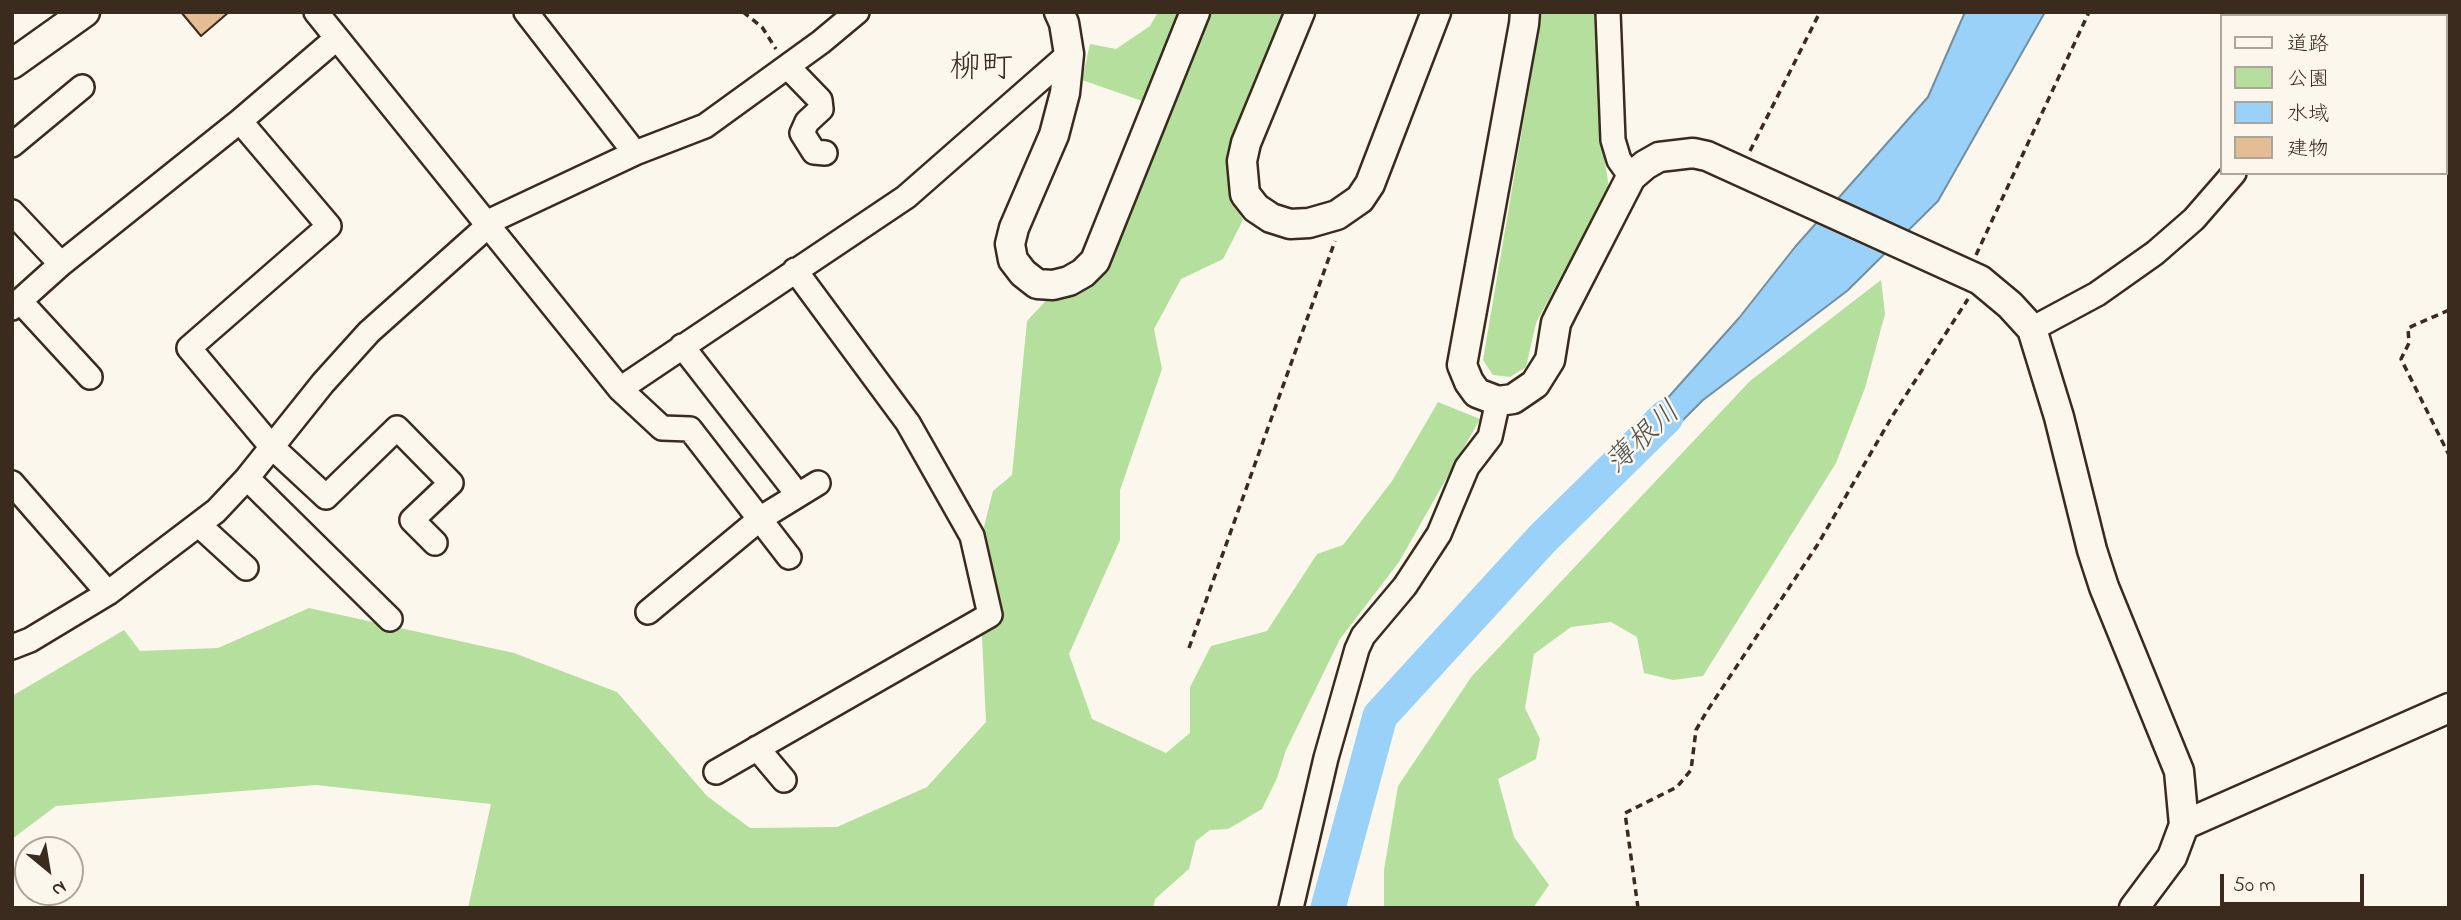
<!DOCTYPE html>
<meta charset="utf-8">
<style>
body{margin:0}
#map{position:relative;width:2461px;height:920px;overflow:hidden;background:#fbf7ec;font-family:"Indie Flower","Klee One",sans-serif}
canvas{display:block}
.frame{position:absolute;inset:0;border:14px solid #3b2a1e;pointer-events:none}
.legend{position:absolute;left:2220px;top:14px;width:228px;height:161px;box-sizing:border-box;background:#fbf7ec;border:2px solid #aea59a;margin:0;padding:9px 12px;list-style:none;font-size:21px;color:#3b2a1e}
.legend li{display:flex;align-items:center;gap:14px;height:35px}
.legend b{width:35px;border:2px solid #aea59a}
.north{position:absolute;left:14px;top:836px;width:70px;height:70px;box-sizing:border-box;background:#fbf7ec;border:2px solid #aea59a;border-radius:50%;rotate:150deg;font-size:19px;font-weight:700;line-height:28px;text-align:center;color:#3b2a1e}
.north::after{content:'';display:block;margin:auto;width:24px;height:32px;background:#3b2a1e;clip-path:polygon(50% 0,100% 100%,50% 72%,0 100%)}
.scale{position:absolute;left:2220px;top:874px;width:144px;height:32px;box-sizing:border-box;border:4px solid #3b2a1e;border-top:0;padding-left:9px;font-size:21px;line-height:24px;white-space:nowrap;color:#3b2a1e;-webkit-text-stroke:5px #fbf7ec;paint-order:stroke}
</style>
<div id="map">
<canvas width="2461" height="920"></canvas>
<div class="frame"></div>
<ul class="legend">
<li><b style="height:9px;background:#fbf7ec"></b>道路</li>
<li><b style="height:19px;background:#b5df9c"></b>公園</li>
<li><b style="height:19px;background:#99d1f8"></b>水域</li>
<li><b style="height:19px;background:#e5bd95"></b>建物</li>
</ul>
<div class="north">N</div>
<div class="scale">50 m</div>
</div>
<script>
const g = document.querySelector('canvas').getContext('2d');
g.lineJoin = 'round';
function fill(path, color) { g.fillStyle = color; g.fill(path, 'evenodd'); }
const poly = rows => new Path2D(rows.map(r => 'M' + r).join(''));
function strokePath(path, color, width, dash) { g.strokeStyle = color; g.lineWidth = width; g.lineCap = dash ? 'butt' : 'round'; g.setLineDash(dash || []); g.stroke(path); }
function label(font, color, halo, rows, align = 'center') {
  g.font = font + ' "Indie Flower","Klee One",sans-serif'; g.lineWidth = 5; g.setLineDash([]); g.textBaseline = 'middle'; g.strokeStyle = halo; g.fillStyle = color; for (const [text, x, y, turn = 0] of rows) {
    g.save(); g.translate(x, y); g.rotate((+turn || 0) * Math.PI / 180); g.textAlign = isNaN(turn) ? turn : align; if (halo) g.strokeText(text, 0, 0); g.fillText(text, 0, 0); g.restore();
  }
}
fill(poly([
 [1158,12,1186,12,1148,103,1082,80,1090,44,1116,49,1150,26],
 [1204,12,1286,12,1231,146,1227,176,1233,201,1243,220,1223,259,1181,279,1154,329,1162,369,1120,490,1120,540,1069,654,1092,719,1166,753,1190,733,1190,687,1211,646,1267,631,1317,554,1343,545,1392,481,1438,402,1480,419,1399,562,1340,639,1286,750,1277,778,1262,809,1228,829,1210,830,1196,841,1189,869,1155,899,1153,908,468,908,491,804,316,785,56,806,12,839,12,696,124,630,140,651,218,648,309,608,514,653,617,692,707,796,750,828,837,827,927,787,986,722,978,551,993,491,1012,475,1027,321,1053,293,1070,289],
 [1542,12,1598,12,1603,149,1609,188,1536,323,1526,367,1510,377,1493,375,1483,360],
 [1881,280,1885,314,1865,388,1836,463,1703,676,1673,680,1644,673,1637,637,1611,622,1571,627,1534,654,1525,708,1540,739,1536,759,1498,779,1514,837,1549,885,1533,908,1384,908,1384,870,1398,786,1472,676,1750,381]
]), '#b5df9c');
const water = poly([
 [1965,12,2045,12,1938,201,1847,291,1703,400,1636,467,1632,438,1739,318,1795,247,1928,97,1965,12]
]);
fill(water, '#99d1f8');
strokePath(water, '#738ea1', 2);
strokePath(poly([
 [2392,16,2395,12]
]), '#738ea1', 6);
strokePath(poly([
 [1328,908,1380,716,1542,539,1666,417]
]), '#99d1f8', 35);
const building = poly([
 [181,12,229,12,201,36,181,12]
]);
fill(building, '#e5bd95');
strokePath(building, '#3b2a1e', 2);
const minor = poly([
 [316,12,620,389,662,428,690,429,789,557],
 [526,12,635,153],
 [1608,12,1613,140,1619,160,1631,177],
 [2376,16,2379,12],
 [788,67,820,100,821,109,807,122,802,133,814,152,825,153],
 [240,121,329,226,189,348,271,446,326,497,397,428,451,483,412,520,435,543],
 [12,145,82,87],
 [12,212,61,264],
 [20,301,90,377],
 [12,308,61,264,240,121,337,38],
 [2032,329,2097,294,2155,253,2194,219,2234,173],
 [682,346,798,495],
 [620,389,906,197,1069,54],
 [247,478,390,619],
 [12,483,108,593],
 [199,525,246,568],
 [648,612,761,518,818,483],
 [12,647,30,640,108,593,216,511,247,478,323,383,369,332,481,232,486,223,635,153,705,126,821,42,857,12],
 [757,748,784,780],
 [716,772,990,615,972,536,908,423,795,270],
 [1291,908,1326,758,1357,649,1363,636,1405,586,1439,534,1467,467,1490,437,1498,401]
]);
const tertiary = poly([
 [1059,12,1064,23,1069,54,1065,93,1054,135,1014,228,1010,244,1013,260,1023,273,1037,284,1053,285,1069,281,1083,273,1095,261,1195,12],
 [1300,12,1246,143,1242,161,1245,194,1256,208,1271,218,1290,224,1309,223,1337,215,1360,199,1370,184,1436,12],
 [1525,12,1524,24,1462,365,1469,382,1477,393,1498,401,1513,399,1535,384,1550,360,1556,323,1562,311,1631,177,1645,165,1659,157,1693,153,1707,156,1980,280,2010,305,2032,329,2059,417,2092,550,2104,587,2179,771,2184,825,2172,857,2134,908],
 [12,64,85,12],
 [2184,825,2449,708]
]);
strokePath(minor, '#3b2a1e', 28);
strokePath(tertiary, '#3b2a1e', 33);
strokePath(poly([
 [743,12,762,27,776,49],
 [1750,151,1820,12],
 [1976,255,2089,12],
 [2449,310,2408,328,2409,343,2401,359,2449,455],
 [1189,648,1335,241],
 [1638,908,1625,813,1677,787,1691,770,1696,730,1707,711,1818,544,1893,415,1968,299]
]), '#3b2a1e', 3.5, [7, 5]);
strokePath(minor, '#fbf7ec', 23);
strokePath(tertiary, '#fbf7ec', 28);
label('italic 30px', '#525454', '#fbf7ec', [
 ["薄根川",1645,440,-43]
]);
label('32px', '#3b2a1e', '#fbf7ec', [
 ["柳町",981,71]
]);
</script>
